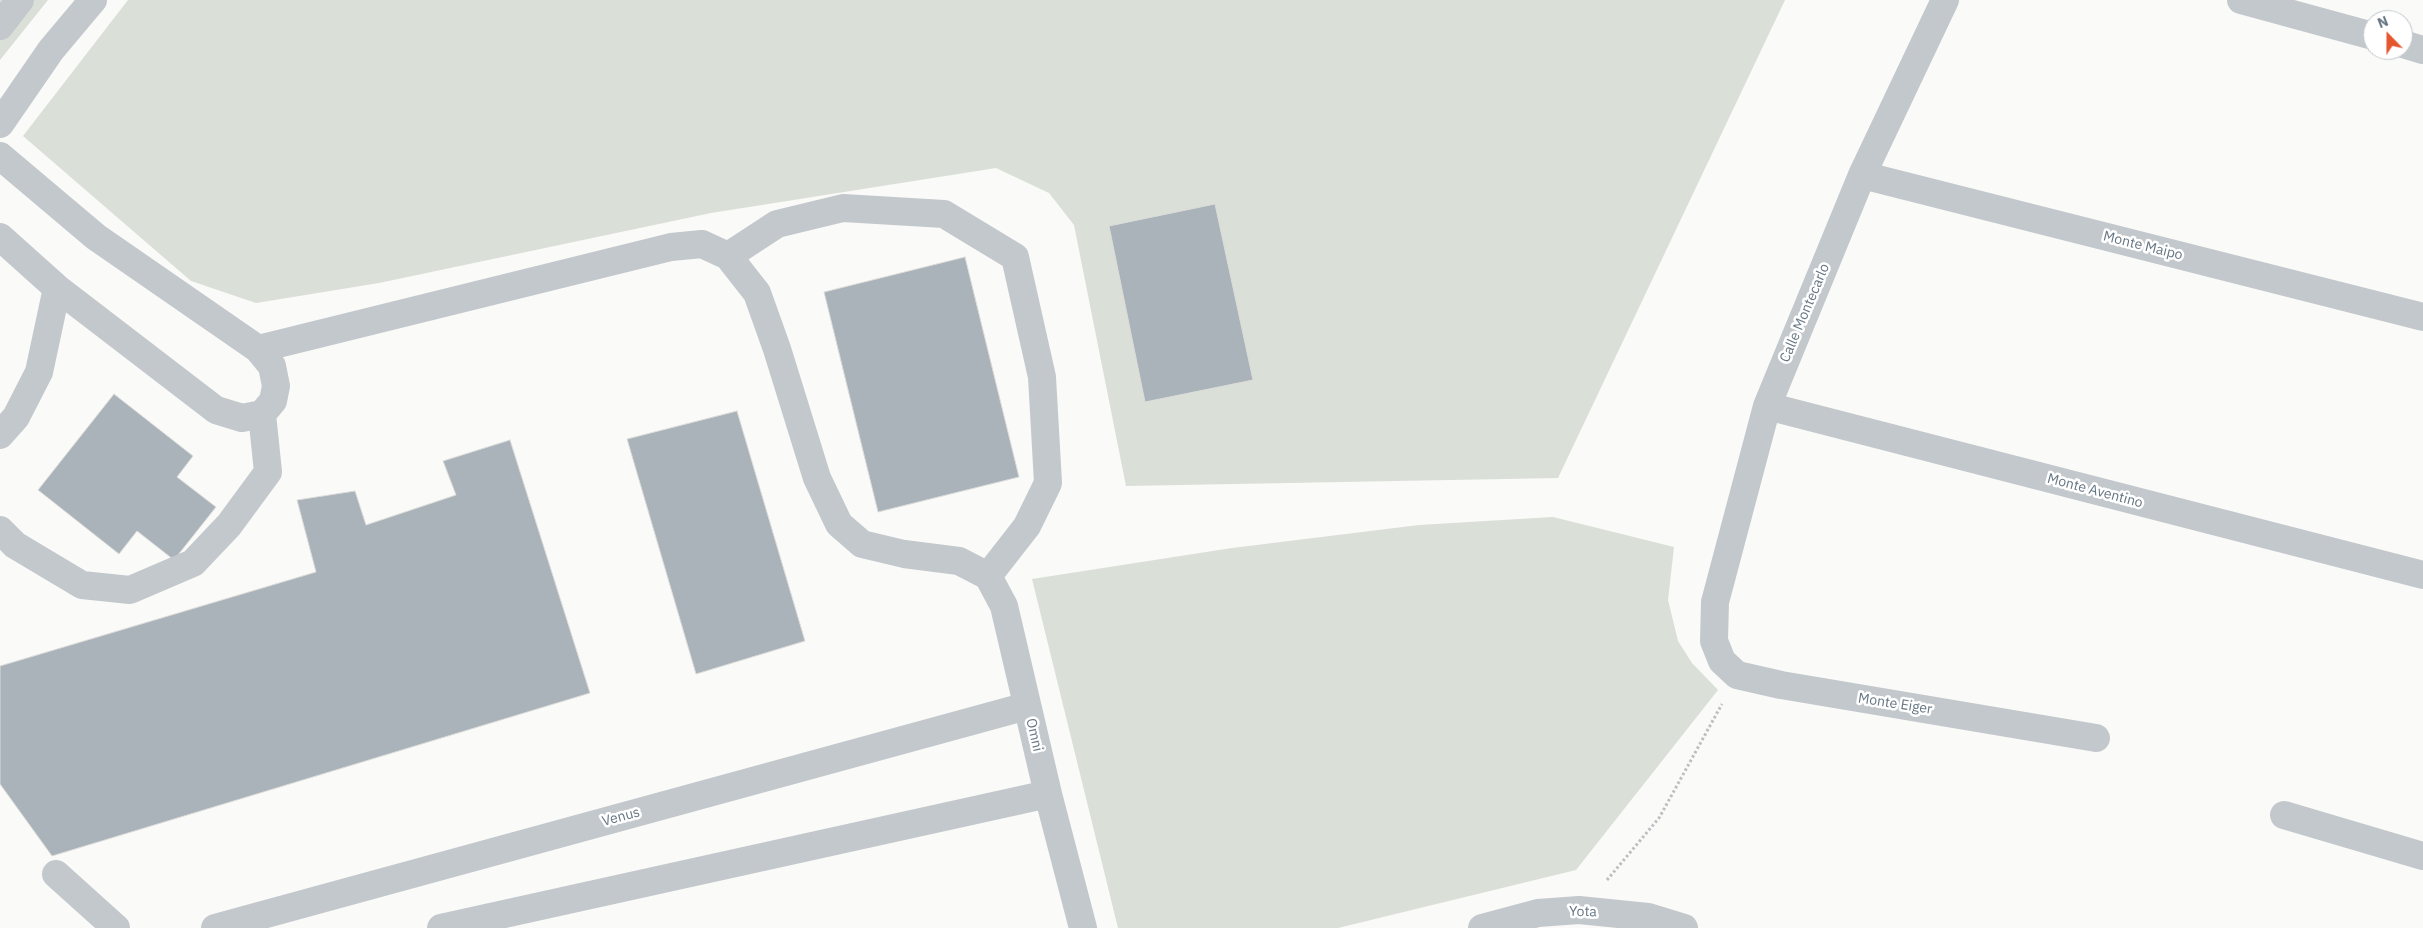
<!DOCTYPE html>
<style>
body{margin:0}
#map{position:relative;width:2423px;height:928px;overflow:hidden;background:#fafaf8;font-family:"IBM Plex Sans",sans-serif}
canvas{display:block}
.north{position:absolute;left:2363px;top:10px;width:50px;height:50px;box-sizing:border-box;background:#fff;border:1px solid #c1c8cd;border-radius:50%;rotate:338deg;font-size:14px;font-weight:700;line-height:20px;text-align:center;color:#657683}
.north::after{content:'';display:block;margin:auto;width:18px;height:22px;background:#e4572e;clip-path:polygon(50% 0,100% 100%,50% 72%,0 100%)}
</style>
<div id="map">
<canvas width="2423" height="928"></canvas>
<div class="north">N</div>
</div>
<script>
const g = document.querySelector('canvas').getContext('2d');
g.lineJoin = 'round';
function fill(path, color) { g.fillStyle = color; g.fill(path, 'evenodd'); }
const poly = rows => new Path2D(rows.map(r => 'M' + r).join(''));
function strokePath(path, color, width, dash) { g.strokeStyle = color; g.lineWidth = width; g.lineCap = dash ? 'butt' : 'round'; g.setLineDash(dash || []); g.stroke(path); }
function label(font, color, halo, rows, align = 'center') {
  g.font = font + ' "IBM Plex Sans",sans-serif'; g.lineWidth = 5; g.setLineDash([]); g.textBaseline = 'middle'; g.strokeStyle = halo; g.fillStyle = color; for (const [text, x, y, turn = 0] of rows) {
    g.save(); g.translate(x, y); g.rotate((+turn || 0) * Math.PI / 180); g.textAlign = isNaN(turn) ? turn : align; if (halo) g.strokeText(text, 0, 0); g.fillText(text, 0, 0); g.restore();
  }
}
fill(poly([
 [0,0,48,0,0,60],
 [128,0,1785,0,1558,478,1126,486,1074,225,1049,193,996,168,711,213,379,283,256,303,191,281,23,136],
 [1553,517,1674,547,1668,600,1678,641,1692,663,1718,690,1576,870,1338,928,1118,928,1032,579,1232,548,1419,525]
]), '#dadfd7');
const building = poly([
 [1215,204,1253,380,1145,402,1109,226,1215,204],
 [965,257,1019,477,878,512,824,292,965,257],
 [114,394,193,456,177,477,216,507,174,560,137,531,119,554,38,490,114,394],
 [737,411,805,641,696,674,627,439,737,411],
 [510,440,590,693,52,856,0,784,0,666,316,572,297,500,355,491,366,525,456,495,443,461,510,440]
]);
fill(building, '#aab3b9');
strokePath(building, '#dcdcda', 1);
strokePath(poly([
 [1607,880,1659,818,1722,704]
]), '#bbbfc2', 3, [2.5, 2.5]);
strokePath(poly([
 [1945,0,1862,175,1767,406,1715,602,1714,641,1722,661,1737,675,1781,685,2096,738],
 [2241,0,2373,36],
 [0,26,20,0],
 [2403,44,2423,50],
 [0,124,51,50,93,0],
 [0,156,96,237,258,349,671,247,702,244,728,256,757,293,777,349,817,478,839,524,862,544,904,554,959,561,988,576,1004,606,1048,794,1083,928],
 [1862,175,2423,317],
 [0,237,57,288,39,372,16,417,0,435],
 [728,256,777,224,843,208,944,214,1015,257,1042,377,1048,483,1027,526,988,576],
 [57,288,216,410,242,418,262,414,273,401,276,386,272,366,258,349],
 [1767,406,2423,575],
 [0,530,15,545,82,585,130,590,193,563,229,525,268,472,262,414],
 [2284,815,2423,856],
 [56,874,116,928],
 [215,928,1027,706],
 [441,928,1048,794],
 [1482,928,1538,913,1579,910,1648,917,1684,928]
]), '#c3c8cc', 28);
label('14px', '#657683', '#fff', [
 ["Monte Maipo",2143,246,14],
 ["Calle Montecarlo",1805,313,-67],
 ["Monte Aventino",2095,491,15],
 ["Monte Eiger",1895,704,9],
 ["Omni",1034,735,77],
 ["Venus",621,817,-15],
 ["Yota",1583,912,1]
]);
</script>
